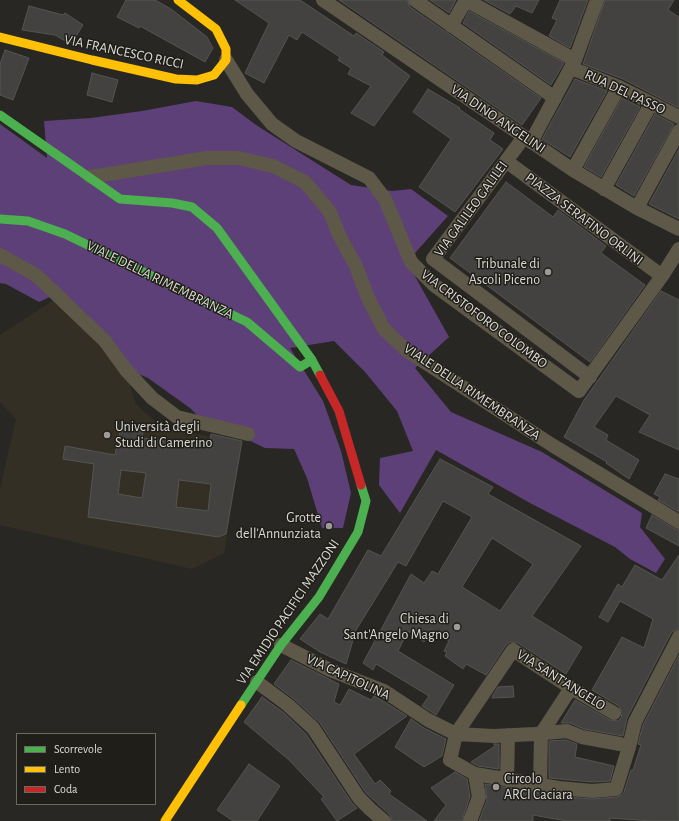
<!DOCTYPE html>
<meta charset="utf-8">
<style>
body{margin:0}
#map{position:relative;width:679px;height:821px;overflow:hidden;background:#282724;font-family:"Alegreya Sans",sans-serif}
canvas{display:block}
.legend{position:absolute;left:16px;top:733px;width:140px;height:72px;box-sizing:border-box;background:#201e18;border:1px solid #6b6964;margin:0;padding:5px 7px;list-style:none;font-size:12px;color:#dcdad6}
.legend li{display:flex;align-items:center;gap:8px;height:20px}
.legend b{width:20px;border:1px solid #6b6964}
</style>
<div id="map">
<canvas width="679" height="821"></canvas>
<ul class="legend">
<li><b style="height:5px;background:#4caf50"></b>Scorrevole</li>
<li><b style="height:5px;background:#ffc107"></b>Lento</li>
<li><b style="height:5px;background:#c62828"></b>Coda</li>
</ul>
</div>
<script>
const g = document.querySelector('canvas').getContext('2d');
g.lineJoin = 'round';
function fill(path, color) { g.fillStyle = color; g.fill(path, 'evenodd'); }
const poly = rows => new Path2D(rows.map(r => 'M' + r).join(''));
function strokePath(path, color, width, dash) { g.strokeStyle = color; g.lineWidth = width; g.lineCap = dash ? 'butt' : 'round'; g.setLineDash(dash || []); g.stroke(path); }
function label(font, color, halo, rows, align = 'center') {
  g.font = font + ' "Alegreya Sans",sans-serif'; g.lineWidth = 3; g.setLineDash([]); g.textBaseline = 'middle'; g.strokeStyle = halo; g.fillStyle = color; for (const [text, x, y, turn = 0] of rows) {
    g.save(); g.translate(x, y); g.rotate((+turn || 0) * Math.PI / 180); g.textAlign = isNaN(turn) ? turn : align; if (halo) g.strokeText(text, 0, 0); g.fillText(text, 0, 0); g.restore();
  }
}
fill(poly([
 [57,298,127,373,135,403,163,429,242,441,224,553,192,569,0,525,0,489,16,419,0,402,0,335]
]), '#332f24');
fill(poly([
 [196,101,232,107,256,125,351,185,392,191,411,189,448,216,407,262,449,337,415,368,451,412,542,452,642,513,640,527,665,559,656,573,630,559,615,547,530,503,436,450,400,513,379,485,380,458,413,451,397,411,365,372,334,341,290,348,323,401,341,451,351,493,343,528,322,528,307,478,294,449,265,448,238,435,210,428,190,408,148,378,129,370,56,294,39,302,6,284,0,283,0,124,47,158,44,121,91,118,142,111]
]), '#5d4078');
const building = poly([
 [126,0,155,0,171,9,202,33,207,37,213,48,205,62,140,26,139,28,117,17,126,0],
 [235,0,300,0,354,36,356,33,384,52,382,55,410,76,374,126,351,113,371,86,348,74,351,68,338,60,340,57,302,32,297,40,289,35,264,83,245,73,269,23,235,0],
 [339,0,407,0,410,7,541,98,522,125,339,0],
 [430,0,456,0,449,13,430,0],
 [484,0,539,0,532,13,516,6,510,14,484,0],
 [560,0,588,0,570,48,549,36,557,20,552,18,560,0],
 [605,0,674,0,668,10,679,17,679,108,623,79,583,64,605,0],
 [29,6,63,15,65,13,83,25,72,43,65,41,55,35,22,30,29,6],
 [469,11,564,63,551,85,463,23,469,11],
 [5,50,29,58,13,100,0,95,0,64,5,50],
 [92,73,118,80,112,102,87,95,92,73],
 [575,79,607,91,570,157,542,139,575,79],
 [428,89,460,108,459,109,494,133,490,140,503,149,455,212,419,187,451,139,413,112,428,89],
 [622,98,640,107,601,177,584,167,622,98],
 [655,114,674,124,634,196,616,185,655,114],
 [679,149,679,219,649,204,679,149],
 [506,182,553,217,558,210,606,246,601,253,645,285,590,362,450,258,506,182],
 [661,291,679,300,679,450,639,432,650,415,616,396,594,427,608,435,606,440,639,460,629,479,606,463,607,462,564,437,584,400,661,291],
 [122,423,144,427,142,438,209,447,211,434,242,441,226,534,218,537,88,517,94,464,63,459,65,446,115,455,122,423],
 [121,470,146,473,142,498,118,494,121,470],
 [179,480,211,484,208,511,176,507,179,480],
 [440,459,493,487,488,494,581,546,532,616,582,647,566,674,518,643,510,642,506,645,486,675,466,664,463,669,445,656,447,652,444,651,449,641,431,629,424,642,408,631,398,651,454,685,436,715,422,706,429,696,376,664,373,670,363,663,411,574,424,583,432,571,438,574,472,517,443,501,406,566,398,562,356,630,346,664,320,652,300,639,320,614,328,619,368,550,381,556,440,459],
 [492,538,533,564,500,611,462,587,492,538],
 [665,474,679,479,679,512,658,500,660,497,654,494,665,474],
 [652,515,675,529,679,530,679,546,646,528,652,515],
 [679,555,679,629,675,630,671,633,627,718,623,736,584,729,570,723,561,723,575,700,610,720,618,721,621,718,622,713,619,706,592,690,622,637,644,648,653,619,620,601,608,622,599,617,618,584,622,587,635,565,662,580,679,555],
 [679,655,679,821,651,821,610,818,610,821,567,821,533,815,533,821,479,821,487,800,485,784,558,796,591,799,617,797,622,795,624,792,631,770,633,770,641,745,638,744,643,725,679,655],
 [291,660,339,684,334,702,340,705,349,689,371,700,374,696,380,699,407,716,354,754,375,784,380,780,391,791,389,794,427,821,392,821,390,815,366,793,320,723,294,699,274,684,291,660],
 [513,686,514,697,492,698,493,695,498,687,513,686],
 [262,697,283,712,306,734,352,803,357,808,337,821,321,799,324,797,289,760,244,722,262,697],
 [411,719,424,728,446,739,442,756,424,767,395,747,411,719],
 [566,740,577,744,575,757,614,766,610,781,592,782,549,778,549,741,566,740],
 [494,744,499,744,499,769,478,766,471,762,495,746,494,744],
 [249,764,280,786,257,821,233,821,217,810,249,764],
 [455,772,467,779,470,796,462,821,434,821,446,805,431,788,455,772]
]);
fill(building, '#434240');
strokePath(building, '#555451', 1);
strokePath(poly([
 [323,0,573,170,637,208,679,229],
 [415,0,555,98],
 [466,0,575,60],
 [451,26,466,0],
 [226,60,247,94,272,124,296,141,369,178,385,199,411,262,434,285,579,391,662,276,679,249],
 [571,68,619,87,679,117],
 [524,137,433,259,590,377],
 [531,142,575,60,597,0],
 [506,161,662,276],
 [573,170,619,87],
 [90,177,207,158,239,158,273,166,305,182,330,212,339,235,356,266,368,298,384,329,406,350,552,445,679,522],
 [604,189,651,104],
 [637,208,679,131],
 [0,255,36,275,105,341,126,370,152,398,177,417,248,434],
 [281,645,330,670,384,691,428,720,456,734,494,736,535,734,567,731,582,737,620,744],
 [257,682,288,705,313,728,359,798,370,809,384,821],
 [614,713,571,688,513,650,456,734,450,760,475,774,559,788,592,791,616,789,629,747,635,722,679,637],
 [507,780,508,735],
 [540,785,541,734,571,688],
 [470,821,479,797,475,774]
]), '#5e5848', 14);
strokePath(poly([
 [0,115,120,199,172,203,192,207,217,228,312,360,320,375],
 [0,219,28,221,65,234,247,322,300,367,312,360],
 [241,705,281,645,319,597,358,532,366,501,361,485]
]), '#4caf50', 9);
strokePath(poly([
 [0,37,92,60,176,79,197,80,214,75,226,60,226,49,216,29,178,0],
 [165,821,241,705]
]), '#ffc107', 9);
strokePath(poly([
 [320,375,339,411,361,485]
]), '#c62828', 9);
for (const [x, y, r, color] of [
 [548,272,4,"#9d9b98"],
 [107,435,4,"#9d9b98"],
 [329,526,4,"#9d9b98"],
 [457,627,4,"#9d9b98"],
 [496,787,4,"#9d9b98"]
]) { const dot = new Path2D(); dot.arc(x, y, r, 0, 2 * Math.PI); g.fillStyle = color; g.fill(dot); strokePath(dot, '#201e18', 1.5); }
label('14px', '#dcdad6', '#201e18', [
 ["VIA FRANCESCO RICCI",124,52,12],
 ["RUA DEL PASSO",625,92,25],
 ["VIA DINO ANGELINI",498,119,34],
 ["VIA GALILEO GALILEI",471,209,-54],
 ["PIAZZA SERAFINO ORLINI",584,219,37],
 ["VIALE DELLA RIMEMBRANZA",160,280,26],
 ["VIA CRISTOFORO COLOMBO",484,319,37],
 ["VIALE DELLA RIMEMBRANZA",472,392,34],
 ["VIA EMIDIO PACIFICI MAZZONI",288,612,-56],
 ["VIA CAPITOLINA",348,677,25],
 ["VIA SANT'ANGELO",561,680,32]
]);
label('14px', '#dcdad6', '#201e18', [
 ["Tribunale di",540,264],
 ["Ascoli Piceno",540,280],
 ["Università degli",115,427,"left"],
 ["Studi di Camerino",115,443,"left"],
 ["Grotte",321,518],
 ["dell'Annunziata",321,534],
 ["Chiesa di",449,619],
 ["Sant'Angelo Magno",449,635],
 ["Circolo",504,779,"left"],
 ["ARCI Caciara",504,795,"left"]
], 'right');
</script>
